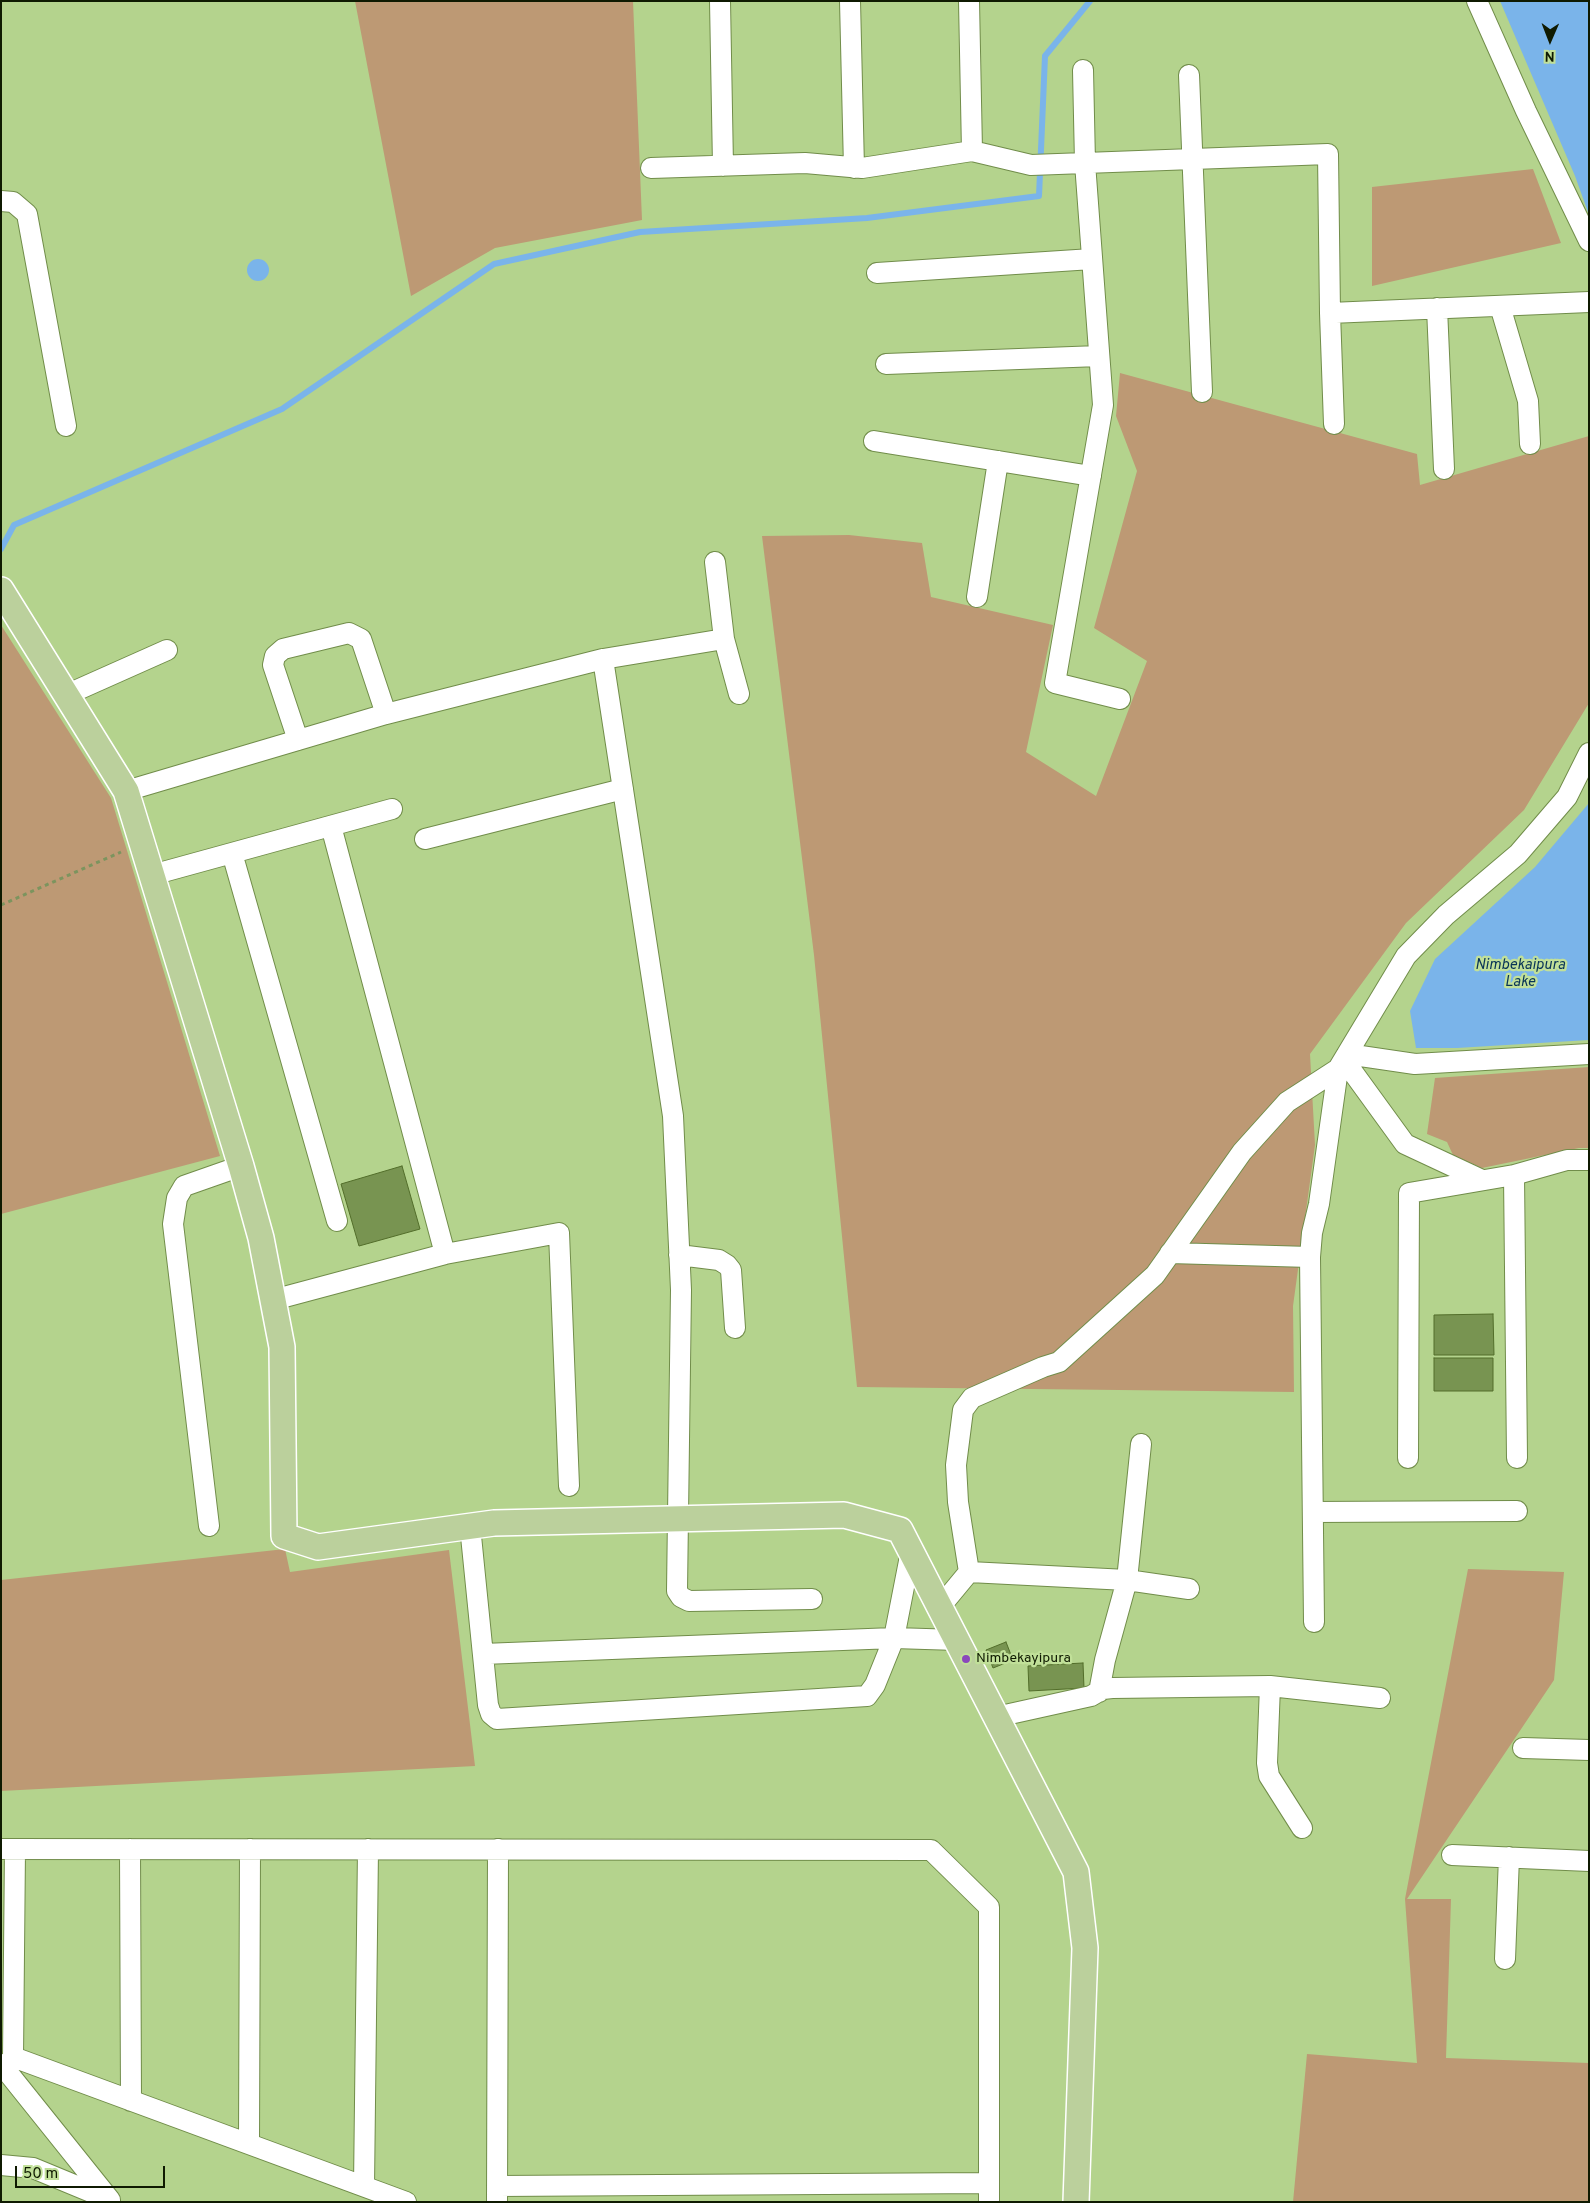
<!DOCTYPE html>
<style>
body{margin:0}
#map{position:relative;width:1590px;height:2203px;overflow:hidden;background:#b4d38d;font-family:Overpass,sans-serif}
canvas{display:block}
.frame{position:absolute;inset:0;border:2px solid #0f1a01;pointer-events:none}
.north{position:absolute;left:1525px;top:15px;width:50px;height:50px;-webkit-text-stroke:4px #c1e099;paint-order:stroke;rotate:181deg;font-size:14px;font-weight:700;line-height:20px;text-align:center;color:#0f1a01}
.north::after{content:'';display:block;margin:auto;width:18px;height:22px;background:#0f1a01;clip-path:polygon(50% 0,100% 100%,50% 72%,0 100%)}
.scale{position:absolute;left:15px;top:2166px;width:150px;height:22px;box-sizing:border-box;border:2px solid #0f1a01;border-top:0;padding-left:6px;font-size:15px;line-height:18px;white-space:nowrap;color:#0f1a01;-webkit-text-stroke:4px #c1e099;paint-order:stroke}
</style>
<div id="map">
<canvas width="1590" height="2203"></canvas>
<div class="frame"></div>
<div class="north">N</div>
<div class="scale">50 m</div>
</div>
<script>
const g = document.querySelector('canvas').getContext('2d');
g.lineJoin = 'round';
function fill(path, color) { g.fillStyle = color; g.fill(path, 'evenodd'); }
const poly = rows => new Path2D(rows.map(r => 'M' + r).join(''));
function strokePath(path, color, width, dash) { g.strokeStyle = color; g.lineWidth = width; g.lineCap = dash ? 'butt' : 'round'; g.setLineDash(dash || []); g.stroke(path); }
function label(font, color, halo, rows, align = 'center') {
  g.font = font + ' Overpass,sans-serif'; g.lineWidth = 4.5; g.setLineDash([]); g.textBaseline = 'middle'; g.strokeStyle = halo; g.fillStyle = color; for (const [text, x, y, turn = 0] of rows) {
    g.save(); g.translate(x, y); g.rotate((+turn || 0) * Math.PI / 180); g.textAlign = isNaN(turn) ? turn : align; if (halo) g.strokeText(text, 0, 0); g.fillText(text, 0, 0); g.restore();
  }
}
fill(poly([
 [355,1,633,1,642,220,495,248,411,296],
 [1533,169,1561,243,1372,286,1372,187],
 [1120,373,1417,454,1420,485,1589,436,1589,703,1524,810,1406,923,1310,1054,1315,1145,1293,1306,1294,1392,857,1387,814,955,762,536,849,535,922,543,931,597,1053,625,1026,752,1096,796,1147,661,1094,628,1137,471,1116,416],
 [1,625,111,798,220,1156,1,1214],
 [1589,1067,1589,1148,1579,1148,1482,1168,1453,1155,1447,1142,1427,1134,1435,1078],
 [285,1549,290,1572,449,1550,475,1766,1,1791,1,1580],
 [1468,1569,1564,1572,1554,1680,1407,1899,1451,1899,1446,2058,1589,2063,1589,2202,1293,2202,1307,2054,1417,2063,1405,1899]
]), '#bd9974');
fill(poly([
 [1500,1,1589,1,1589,215,1575,176],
 '247 270a11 11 0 1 1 22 0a11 11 0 1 1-22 0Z',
 [1589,803,1589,1040,1457,1048,1416,1048,1410,1011,1435,959,1535,867]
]), '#7ab4ea');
strokePath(poly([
 [1,549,14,525,282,409,494,264,640,232,867,218,1039,196,1045,56,1090,1]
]), '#7ab4ea', 6);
const building = poly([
 [402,1166,420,1229,359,1246,341,1184,402,1166],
 [1493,1314,1494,1355,1434,1355,1434,1315,1493,1314],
 [1434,1358,1493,1358,1493,1391,1434,1391,1434,1358],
 [1006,1642,1013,1660,993,1668,986,1650,1006,1642],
 [1083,1663,1084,1688,1029,1691,1028,1666,1083,1663]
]);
fill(building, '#789451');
strokePath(building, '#526d2a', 1);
const minor = poly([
 [720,1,723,166],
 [850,1,854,168],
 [969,1,972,151],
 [1477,1,1526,111,1589,241],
 [1189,75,1202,392],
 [651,168,805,163,862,168,972,151,1031,165,1085,163,1083,70],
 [1,201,13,202,27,214,66,426],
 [877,273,1092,259],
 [1500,306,1528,401,1530,444],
 [1437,308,1444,469],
 [1330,313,1334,424],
 [886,364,1099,356],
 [874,441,1091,476],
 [715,562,724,639,739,694],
 [977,597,998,461],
 [603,659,673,1116,681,1290,677,1591,681,1597,689,1601,812,1599],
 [66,695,167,650],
 [1120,699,1055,683,1103,405,1085,163,1328,154,1330,313,1589,302],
 [298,740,273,665,275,656,283,649,349,633,361,639,386,714],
 [126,791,386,714,603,659,724,639],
 [331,826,445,1254,559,1233,569,1486],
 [425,839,623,789],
 [232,853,337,1221],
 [152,875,392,809],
 [1347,1054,1415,1064,1589,1054],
 [1344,1060,1405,1144,1482,1180],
 [1514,1175,1517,1458],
 [1170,1253,1310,1257],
 [679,1255,719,1260,727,1265,731,1270,735,1328],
 [273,1300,445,1254],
 [1408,1458,1409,1193,1514,1175,1567,1160,1589,1160],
 [1313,1512,1517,1511],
 [209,1526,173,1224,177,1198,184,1186,241,1166],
 [470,1526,488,1705,491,1714,497,1719,867,1696,875,1685,894,1638,911,1551],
 [969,1572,1127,1580,1189,1589],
 [940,1607,969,1572,958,1502,956,1465,963,1410,972,1398,1043,1367,1059,1362,1155,1275,1242,1152,1287,1102,1338,1069,1406,956,1446,915,1518,854,1567,797,1589,753],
 [1314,1622,1310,1257,1312,1233,1319,1204,1338,1069],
 [483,1654,894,1638,957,1640],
 [1270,1686,1267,1763,1269,1776,1302,1828],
 [1099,1692,1105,1660,1127,1580,1141,1444],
 [996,1717,1091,1696,1103,1689,1112,1688,1270,1686,1380,1698],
 [1523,1748,1589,1750],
 [1,1849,931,1850,989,1907,989,2202],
 [15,1849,13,2057,406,2202],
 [130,1849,131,2101],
 [1452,1855,1589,1861],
 [1505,1959,1509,1857],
 [1,2064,110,2200],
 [249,2144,250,1849],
 [1,2165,33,2168,108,2199],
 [364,2186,368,1849],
 [497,2186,989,2183],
 [497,2202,498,1849]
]);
const major = poly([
 [1,590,126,791,241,1166,261,1238,282,1347,284,1536,318,1547,494,1523,844,1515,900,1530,1076,1872,1085,1948,1076,2202]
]);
strokePath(minor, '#718d4a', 22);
strokePath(major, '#fff', 28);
strokePath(poly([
 [1,905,121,852]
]), '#7c945e', 3, [4, 4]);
strokePath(minor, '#fff', 20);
strokePath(major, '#bbd09c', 25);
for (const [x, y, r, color] of [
 [966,1659,5,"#8b48bc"]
]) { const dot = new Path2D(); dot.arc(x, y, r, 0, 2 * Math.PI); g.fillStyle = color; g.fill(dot); strokePath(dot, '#c1e099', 2); }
label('14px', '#0f1a01', '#c1e099', [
 ["Nimbekayipura",976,1659]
], 'left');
label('italic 15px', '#083457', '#c1e099', [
 ["Nimbekaipura",1520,966],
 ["Lake",1520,983]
]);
</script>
